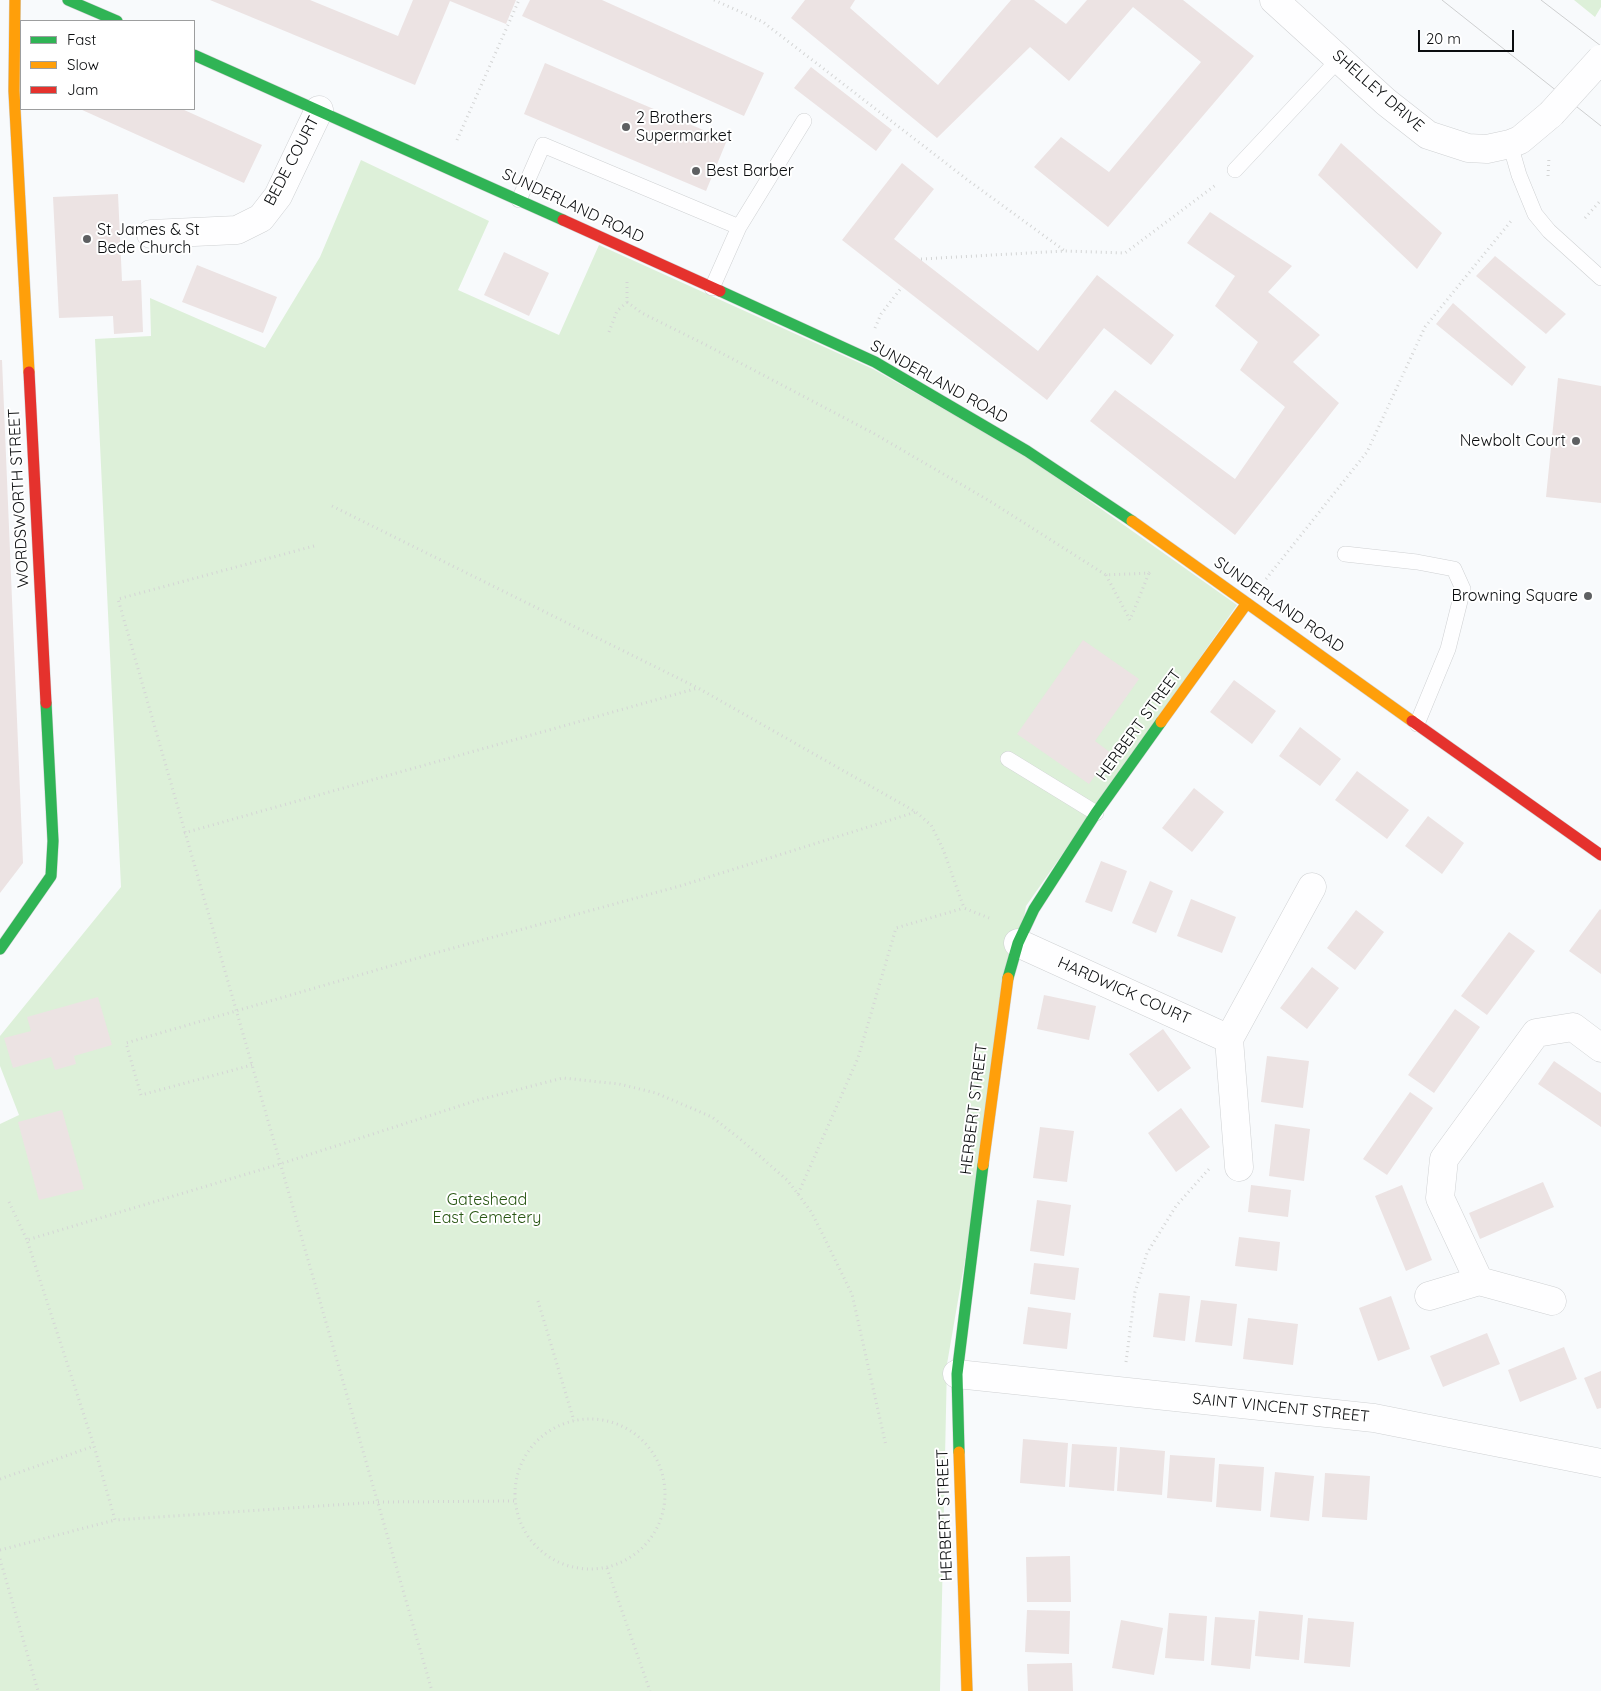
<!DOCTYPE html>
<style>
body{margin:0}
#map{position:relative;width:1601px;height:1691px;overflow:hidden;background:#f8fafc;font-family:Quicksand,sans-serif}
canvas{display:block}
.legend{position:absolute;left:20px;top:20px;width:175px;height:90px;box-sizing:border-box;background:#fff;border:1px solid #9d9e9f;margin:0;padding:6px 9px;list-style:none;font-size:15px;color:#0b0d0f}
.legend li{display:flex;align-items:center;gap:10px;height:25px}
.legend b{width:25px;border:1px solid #9d9e9f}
.scale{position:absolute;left:1418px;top:30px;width:96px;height:22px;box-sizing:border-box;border:2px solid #0b0d0f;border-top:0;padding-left:6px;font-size:15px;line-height:18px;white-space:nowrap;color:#0b0d0f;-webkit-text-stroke:4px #fff;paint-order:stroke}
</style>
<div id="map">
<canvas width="1601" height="1691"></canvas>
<ul class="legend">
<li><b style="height:6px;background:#30b455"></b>Fast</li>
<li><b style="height:6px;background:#ff9f0a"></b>Slow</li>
<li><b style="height:6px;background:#e5322d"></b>Jam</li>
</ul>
<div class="scale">20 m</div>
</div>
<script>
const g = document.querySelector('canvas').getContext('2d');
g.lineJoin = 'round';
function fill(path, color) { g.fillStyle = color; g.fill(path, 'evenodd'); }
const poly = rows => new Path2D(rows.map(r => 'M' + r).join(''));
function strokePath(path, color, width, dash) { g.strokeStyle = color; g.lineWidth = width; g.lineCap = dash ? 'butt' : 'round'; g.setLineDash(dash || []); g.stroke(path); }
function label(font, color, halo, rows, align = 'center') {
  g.font = font + ' Quicksand,sans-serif'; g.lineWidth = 4; g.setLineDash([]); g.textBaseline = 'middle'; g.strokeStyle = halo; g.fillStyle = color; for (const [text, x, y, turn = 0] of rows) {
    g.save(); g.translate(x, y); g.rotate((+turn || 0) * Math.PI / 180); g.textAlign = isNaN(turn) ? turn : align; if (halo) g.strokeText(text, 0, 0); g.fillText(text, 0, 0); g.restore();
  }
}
fill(poly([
 [1574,0,1601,0,1601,7,1595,17],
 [361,160,489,221,458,290,559,335,599,245,873,369,1022,453,1237,605,1026,906,947,1364,940,1691,0,1691,0,1124,19,1115,0,1066,0,1036,121,887,95,339,151,336,150,298,265,348,320,257]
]), '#ddf0d9');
fill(poly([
 [210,0,310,0,398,36,413,0,516,0,506,24,450,1,415,85],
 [530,0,602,0,764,73,744,116,522,16],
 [805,0,855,0,850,8,938,85,1011,0,1034,0,1066,24,1087,0,1183,0,1254,56,1108,227,1034,167,1061,137,1109,172,1201,62,1133,7,1069,81,1030,47,937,138,791,18],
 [545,63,727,140,706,191,524,114],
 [811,67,892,130,876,151,794,88],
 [80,109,182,109,262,145,244,183],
 [1341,143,1442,233,1417,269,1318,175],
 [902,163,934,189,894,239,1038,351,1097,275,1174,335,1151,365,1104,328,1047,400,842,240],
 [118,194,122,281,141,280,143,332,114,334,113,316,59,318,53,197],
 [1210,212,1292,266,1268,292,1320,335,1293,362,1339,403,1235,535,1090,421,1115,390,1235,479,1285,407,1240,370,1258,342,1215,306,1235,276,1187,243],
 [504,252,549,273,529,316,484,295],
 [1495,256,1566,314,1546,334,1476,276],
 [197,265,277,297,263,333,182,302],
 [1453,303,1526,367,1512,386,1436,324],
 [0,360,2,360,23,863,0,893],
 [1558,378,1601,386,1601,503,1546,497],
 [1083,640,1139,679,1095,741,1111,753,1089,784,1017,734],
 [1234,680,1276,711,1252,744,1210,712],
 [1300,727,1341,759,1320,786,1279,756],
 [1357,771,1409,810,1387,839,1335,800],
 [1194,788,1224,812,1192,852,1162,828],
 [1428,816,1464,843,1442,874,1405,846],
 [1101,861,1127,871,1112,912,1085,902],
 [1150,881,1173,891,1156,933,1132,923],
 [1191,899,1236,917,1222,953,1177,936],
 [1600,909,1601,910,1601,974,1569,951],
 [1356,910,1384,932,1355,970,1327,948],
 [1509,932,1535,951,1487,1015,1461,996],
 [1312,967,1339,988,1307,1029,1280,1008],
 [1044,995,1096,1006,1089,1040,1037,1029],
 [98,997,112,1045,74,1056,76,1064,55,1070,51,1057,13,1068,4,1038,31,1031,27,1017],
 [1455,1009,1480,1027,1434,1093,1408,1075],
 [1163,1029,1191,1068,1158,1092,1129,1054],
 [1267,1056,1309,1061,1303,1108,1261,1102],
 [1554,1061,1601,1093,1601,1127,1538,1084],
 [1410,1092,1433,1108,1387,1175,1363,1159],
 [1181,1108,1210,1147,1176,1172,1148,1133],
 [62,1110,84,1189,39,1200,18,1122],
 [1275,1124,1310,1129,1304,1181,1269,1176],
 [1040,1127,1074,1131,1067,1182,1033,1178],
 [1543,1182,1554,1207,1480,1239,1469,1213],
 [1251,1185,1291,1190,1288,1217,1248,1212],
 [1402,1185,1432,1260,1406,1271,1375,1196],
 [1037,1200,1071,1205,1064,1256,1030,1251],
 [1239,1237,1280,1242,1277,1271,1235,1266],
 [1034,1263,1079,1268,1075,1300,1030,1294],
 [1159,1293,1190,1296,1185,1341,1153,1337],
 [1391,1296,1410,1349,1378,1361,1359,1308],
 [1201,1300,1237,1304,1232,1346,1195,1342],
 [1028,1307,1071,1313,1067,1349,1023,1344],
 [1248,1318,1298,1324,1293,1365,1243,1359],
 [1487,1333,1500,1364,1443,1387,1430,1356],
 [1564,1347,1577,1379,1520,1402,1508,1370],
 [1601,1371,1601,1408,1597,1409,1584,1378],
 [1023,1439,1068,1443,1065,1487,1020,1483],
 [1072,1444,1117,1447,1114,1491,1069,1487],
 [1120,1447,1165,1451,1162,1495,1117,1491],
 [1170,1455,1215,1458,1212,1502,1167,1498],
 [1219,1464,1264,1467,1261,1511,1216,1507],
 [1275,1472,1314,1476,1309,1521,1270,1517],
 [1325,1473,1370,1476,1367,1520,1322,1517],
 [1070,1556,1071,1602,1027,1602,1026,1557],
 [1027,1610,1070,1611,1069,1654,1025,1652],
 [1259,1611,1303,1615,1299,1660,1255,1656],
 [1169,1613,1207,1616,1204,1661,1165,1658],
 [1215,1617,1255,1620,1250,1669,1211,1665],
 [1308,1618,1354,1622,1350,1667,1304,1663],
 [1121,1620,1163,1628,1154,1675,1112,1668],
 [1072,1663,1073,1691,1028,1691,1027,1664]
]), '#ece3e3');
const lane = poly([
 [1510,144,1519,175,1535,214,1549,231,1601,278],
 [1235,170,1340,58],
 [519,200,543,145,739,227],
 [712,288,739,227,804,121],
 [1345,554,1417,562,1454,569,1463,589,1448,649,1417,724],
 [1008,759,1096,813]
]);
const street = poly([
 [1274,0,1386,102,1428,135,1468,148,1487,149,1510,144,1520,140,1551,114],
 [151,234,237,230,261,218,278,196,319,110],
 [1018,943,1229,1039],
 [1239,1167,1229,1039,1312,887],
 [1429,1296,1479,1281],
 [1552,1301,1479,1281,1440,1198,1444,1159,1536,1033,1573,1027,1601,1048],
 [957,1374,1374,1418,1601,1463]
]);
const fast = poly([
 [68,0,117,21],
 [194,55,563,220],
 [720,291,875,362,1027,451,1132,521],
 [0,949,51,876,53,841,46,703],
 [1008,978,1018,943,1034,909,1096,813,1161,722],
 [959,1452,957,1374,983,1165]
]);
const slow = poly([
 [15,0,14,91,29,372],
 [1132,521,1412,721],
 [1161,722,1247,603],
 [983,1165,1008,978],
 [959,1452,967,1691]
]);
const jam = poly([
 [563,220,720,291],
 [29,372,46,703],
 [1412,721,1601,855]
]);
strokePath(lane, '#cfd1d3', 16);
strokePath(street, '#cfd1d3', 29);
strokePath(fast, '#cfd1d3', 12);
strokePath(slow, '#cfd1d3', 12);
strokePath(jam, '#cfd1d3', 12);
strokePath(poly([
 [714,0,763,22,969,181,1065,251],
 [457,140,519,0],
 [1548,176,1549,157],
 [1585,218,1601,200],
 [921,259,1065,251,1125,253,1217,184],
 [627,302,642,313,708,346,873,433,988,500,1106,575,1149,573,1150,572],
 [875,328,881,314,902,287],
 [609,332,617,311,627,302,627,281],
 [332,506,698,688,916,812,931,825,943,849,964,908,989,918],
 [314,546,118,599,432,1691],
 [1106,575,1130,620,1149,573],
 [1266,579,1367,452,1425,327,1511,221],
 [184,833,698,688],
 [252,1065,141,1095,126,1043,435,953,680,886,916,812],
 [798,1194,858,1058,896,928,964,908],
 [9,1202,27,1240],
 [538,1301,574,1421],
 [1126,1362,1135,1292,1147,1253,1176,1206,1209,1169],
 '515 1494a75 75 0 1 1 150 0a75 75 0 1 1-150 0Z',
 [0,1479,94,1446],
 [514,1501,378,1502,115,1520,94,1446,27,1240,280,1164,478,1100,563,1078,619,1084,656,1093,712,1117,739,1138,787,1180,798,1194,812,1213,852,1294,886,1446],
 [0,1550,115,1520],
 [0,1559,38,1691],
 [607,1568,650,1691]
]), '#d4d5d5', 3, [1, 4]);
strokePath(lane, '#fefeff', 15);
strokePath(street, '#fefeff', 28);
strokePath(fast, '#30b455', 11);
strokePath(slow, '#ff9f0a', 11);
strokePath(jam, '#e5322d', 11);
strokePath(poly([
 [1442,0,1601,126],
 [1541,0,1601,46]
]), '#cecfd0', 1);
const streetBridge = poly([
 [1551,114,1601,59]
]);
strokePath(streetBridge, '#cfd1d3', 29, []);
strokePath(streetBridge, '#fefeff', 28);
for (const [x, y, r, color] of [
 [626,127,5,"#5e6062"],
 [696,171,5,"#5e6062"],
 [87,239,5,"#5e6062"],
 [1576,441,5,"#5e6062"],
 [1588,596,5,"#5e6062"]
]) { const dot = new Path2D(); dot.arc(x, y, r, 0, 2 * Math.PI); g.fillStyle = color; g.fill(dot); strokePath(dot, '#fff', 2); }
label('16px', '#0b0d0f', '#fff', [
 ["SHELLEY DRIVE",1378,91,41],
 ["BEDE COURT",292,161,-62],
 ["SUNDERLAND ROAD",573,206,25],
 ["SUNDERLAND ROAD",939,382,29],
 ["WORDSWORTH STREET",19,498,-93],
 ["SUNDERLAND ROAD",1279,605,35],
 ["HERBERT STREET",1139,725,-54],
 ["HARDWICK COURT",1124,991,24],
 ["HERBERT STREET",974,1109,-83],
 ["SAINT VINCENT STREET",1281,1408,6],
 ["HERBERT STREET",945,1515,-92]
]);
label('16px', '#0b0d0f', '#fff', [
 ["2 Brothers",636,118],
 ["Supermarket",636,136],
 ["Best Barber",706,171],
 ["St James & St",97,230],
 ["Bede Church",97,248],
 ["Newbolt Court",1566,441,"right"],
 ["Browning Square",1578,596,"right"]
], 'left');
label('16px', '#285613', '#fff', [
 ["Gateshead",487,1200],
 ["East Cemetery",487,1218]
]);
</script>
